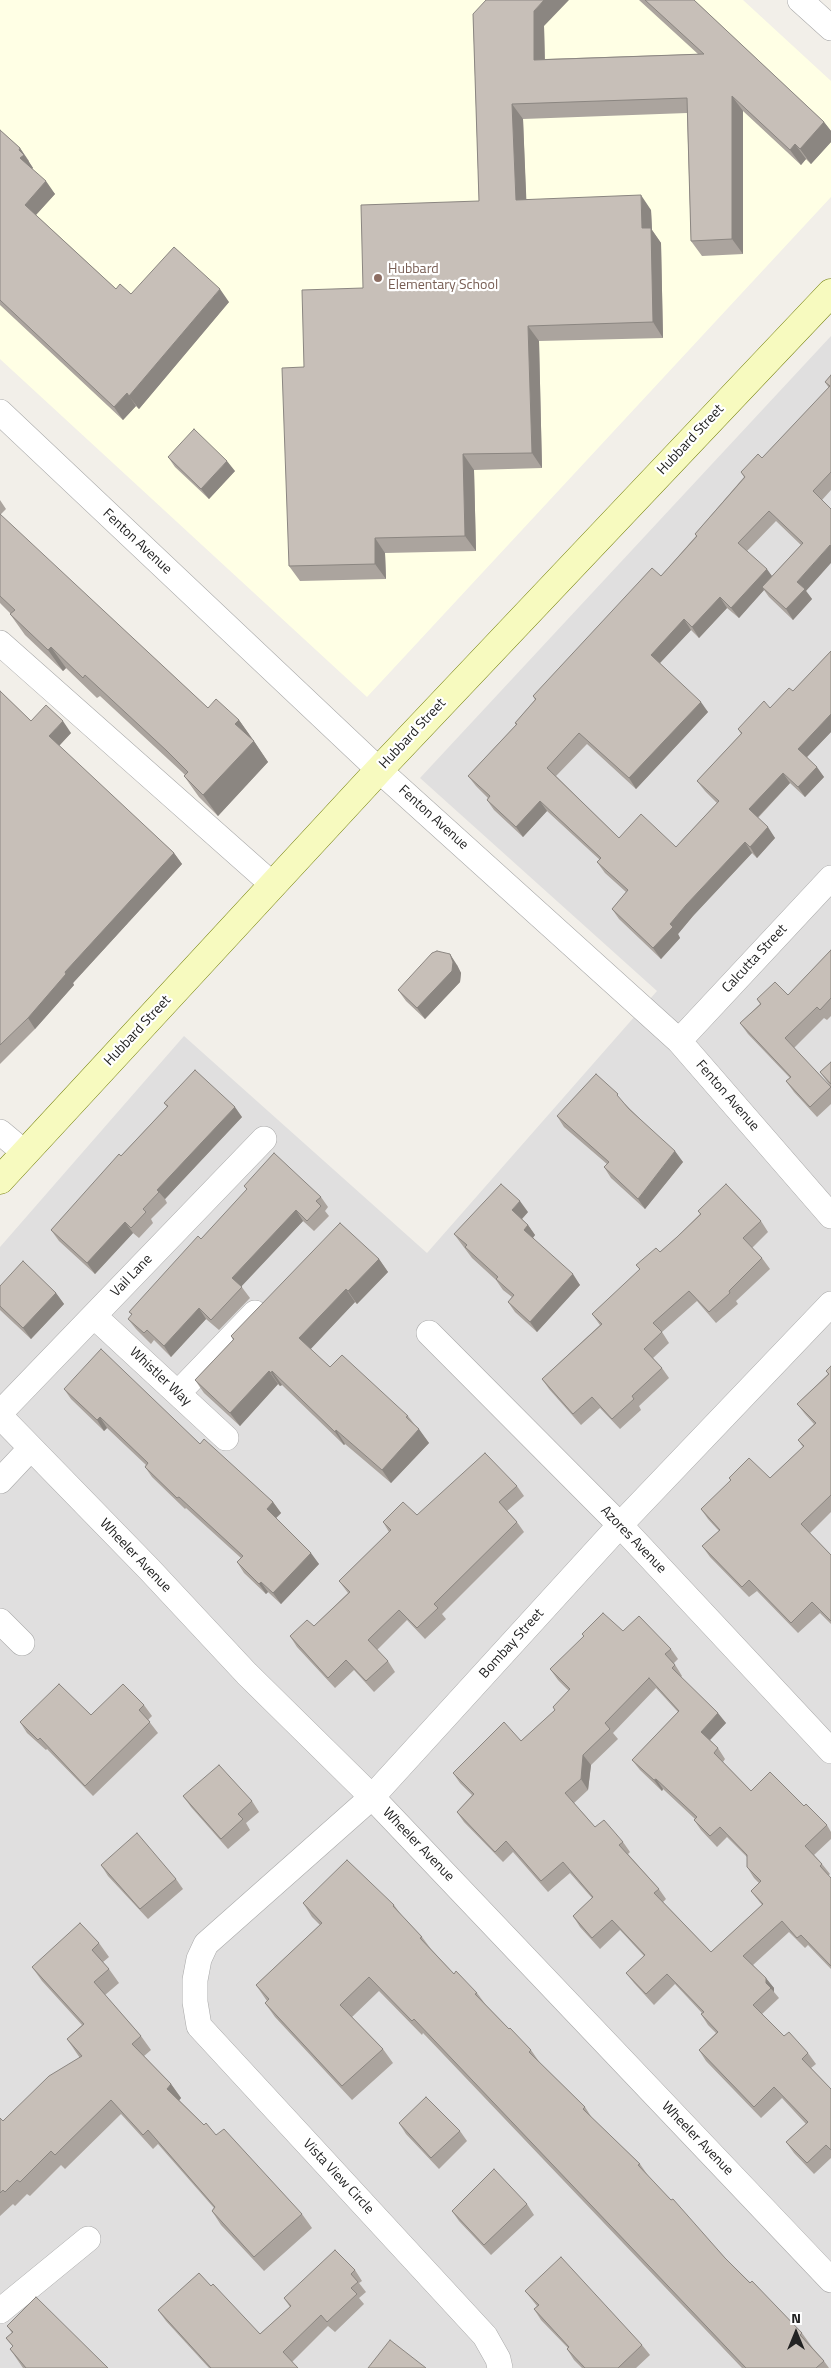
<!DOCTYPE html>
<style>
body{margin:0}
#map{position:relative;width:831px;height:2368px;overflow:hidden;background:#f2efe9;font-family:"Titillium Web",sans-serif}
canvas{display:block}
.north{position:absolute;left:771px;top:2308px;width:50px;height:50px;-webkit-text-stroke:4px #fff;paint-order:stroke;rotate:0deg;font-size:14px;font-weight:700;line-height:20px;text-align:center;color:#222}
.north::after{content:'';display:block;margin:auto;width:18px;height:22px;background:#222;clip-path:polygon(50% 0,100% 100%,50% 72%,0 100%)}
</style>
<div id="map">
<canvas width="831" height="2368"></canvas>
<div class="north">N</div>
</div>
<script>
const g = document.querySelector('canvas').getContext('2d');
g.lineJoin = 'round';
function fill(path, color) { g.fillStyle = color; g.fill(path, 'evenodd'); }
const poly = rows => new Path2D(rows.map(r => 'M' + r).join(''));
function strokePath(path, color, width, dash) { g.strokeStyle = color; g.lineWidth = width; g.lineCap = dash ? 'butt' : 'round'; g.setLineDash(dash || []); g.stroke(path); }
function label(font, color, halo, rows, align = 'center') {
  g.font = font + ' "Titillium Web",sans-serif'; g.lineWidth = 4.5; g.setLineDash([]); g.textBaseline = 'middle'; g.strokeStyle = halo; g.fillStyle = color; for (const [text, x, y, turn = 0] of rows) {
    g.save(); g.translate(x, y); g.rotate((+turn || 0) * Math.PI / 180); g.textAlign = isNaN(turn) ? turn : align; if (halo) g.strokeText(text, 0, 0); g.fillText(text, 0, 0); g.restore();
  }
}
fill(poly([
 [831,336,831,2368,0,2368,0,1247,184,1036,427,1253,657,991,420,778]
]), '#e0dfdf');
fill(poly([
 [0,0,743,0,831,81,831,197,367,697,0,359]
]), '#ffffe5');
const minor = poly([
 [800,0,831,28],
 [0,412,379,770,679,1041,831,1216],
 [0,643,273,885],
 [679,1041,831,878],
 [0,1132,25,1153],
 [94,1316,226,1438],
 [429,1333,620,1525,831,1751],
 [178,1393,255,1313],
 [0,1413,264,1139],
 [0,1416,149,1569,247,1674,372,1797,831,2280],
 [0,1481,31,1448],
 [0,1621,22,1643],
 [0,2311,88,2239],
 [500,2368,498,2359,485,2336,199,2026,195,2002,195,1980,199,1959,206,1944,372,1797,620,1525,831,1304]
]);
const secondary = poly([
 [0,1180,379,770,831,293]
]);
strokePath(minor, '#a9a9a9', 26);
strokePath(secondary, '#707d05', 29);
strokePath(minor, '#fff', 25);
strokePath(secondary, '#f7fabf', 28);
fill(poly([
 [639,0,694,0,824,122,831,131,831,142,811,164,806,159,801,165,743,111,743,254,702,256,691,241,687,113,523,119,526,199,651,210,652,230,661,243,663,338,539,341,542,468,474,470,476,551,385,553,386,579,300,581,289,566,304,367,363,288,479,201,473,14,544,26,545,59,698,54],
 [0,130,20,148,29,161,29,162,33,168,32,169,55,194,36,215,116,289,131,294,229,302,139,409,136,406,123,420,0,305],
 [831,375,831,490,822,500,806,591,812,599,793,620,769,597,764,590,739,618,727,608,699,638,691,630,660,663,708,712,636,789,587,744,556,776,619,838,676,847,717,803,705,791,697,781,741,734,738,729,770,708,793,691,831,651,831,732,807,757,824,777,805,797,790,783,758,818,775,838,757,858,752,853,693,916,678,934,680,938,661,959,619,919,612,909,626,892,605,873,597,862,600,860,547,811,523,837,494,810,487,800,488,798,476,786,468,776,516,725,515,723,535,700,533,696,661,576,696,536,695,534,744,477,741,472,762,458,829,388,825,382],
 [776,521,801,545,772,576,747,551],
 [168,457,235,471,209,499,175,467],
 [0,500,6,509,0,515,208,708,239,720,268,762,218,816,199,797,184,776,185,775,182,772,100,696,97,698,66,668,63,671,25,635,10,614,11,614,0,603],
 [0,691,31,721,71,733,59,746,174,853,182,864,73,983,74,985,35,1029,0,1064],
 [831,950,831,1016,827,1020,824,1018,794,1048,831,1088,831,1104,817,1117,794,1092,786,1081,790,1078,748,1034,740,1023,760,1004,757,999,788,995],
 [457,965,461,973,460,982,425,1019,406,1001,398,990],
 [831,1062,831,1087,820,1072],
 [164,1103,242,1117,165,1199,167,1203,151,1219,153,1223,139,1238,133,1233,95,1274,59,1241,51,1230,167,1107],
 [625,1104,683,1162,645,1209,611,1178,604,1167,607,1164,564,1127,557,1116],
 [244,1186,321,1197,328,1207,325,1211,329,1216,314,1231,303,1221,241,1286,250,1298,219,1330,206,1319,171,1357,154,1340,151,1344,136,1329,128,1319,132,1315,129,1312,201,1239,247,1190],
 [698,1211,761,1221,768,1232,752,1248,762,1258,770,1269,736,1301,738,1304,716,1323,697,1301,662,1332,669,1343,653,1358,662,1368,669,1378,639,1406,641,1410,620,1429,600,1408,581,1425,549,1389,542,1379,600,1325,592,1314,640,1270,636,1265,660,1252,677,1237,700,1214],
 [528,1212,522,1219,528,1225,535,1235,533,1238,580,1285,537,1332,515,1312,508,1302,512,1297,503,1290,496,1280,472,1258,454,1234],
 [379,1259,388,1272,357,1304,355,1302,310,1349,330,1367,408,1416,429,1443,391,1483,345,1444,344,1445,282,1385,280,1386,278,1384,240,1426,204,1393,195,1380,233,1340,231,1336],
 [0,1286,56,1293,64,1304,31,1339,0,1310],
 [831,1366,831,1512,810,1533,831,1555,831,1624,820,1613,798,1633,757,1591,749,1597,710,1557,702,1546,719,1531,708,1519,701,1509,731,1481,729,1478,770,1478,803,1447,798,1440,814,1424,805,1414,797,1404,828,1374,826,1371],
 [64,1389,200,1444,273,1502,281,1513,276,1518,319,1564,281,1604,268,1592,266,1594,244,1573,237,1562,241,1558,186,1508,185,1509,152,1477,145,1467,146,1465,107,1428,104,1431,71,1399],
 [517,1486,524,1496,507,1511,517,1522,524,1532,442,1614,446,1619,425,1639,407,1620,377,1650,388,1661,395,1672,374,1692,354,1670,335,1688,297,1647,290,1636,314,1626,348,1593,339,1581,389,1532,383,1522,417,1515],
 [623,1631,671,1649,678,1659,674,1663,682,1676,681,1677,726,1723,710,1740,718,1748,725,1759,723,1762,751,1791,804,1806,827,1825,831,1832,831,1839,814,1855,822,1864,830,1874,828,1876,831,1878,831,1969,808,1945,805,1948,789,1932,753,1965,774,1988,774,1992,779,1998,762,2014,784,2036,808,2053,816,2064,811,2068,831,2089,831,2158,814,2174,794,2153,786,2142,806,2124,782,2098,761,2118,706,2061,699,2050,716,2033,708,2025,701,2014,702,2013,675,1984,654,2005,634,1983,626,1973,644,1956,620,1930,600,1949,580,1927,573,1916,592,1898,570,1873,548,1892,513,1852,503,1862,464,1822,457,1812,472,1795,460,1783,453,1773,521,1741,555,1710,553,1707,569,1691,558,1680,550,1669,584,1637,582,1634],
 [656,1688,678,1712,632,1760,640,1770,662,1791,663,1789,695,1819,694,1820,701,1830,717,1847,727,1837,747,1857,747,1867,754,1878,759,1883,751,1891,762,1905,711,1952,663,1902,666,1899,659,1889,628,1854,630,1852,623,1842,595,1827,574,1803,588,1790,591,1765,618,1739,613,1733],
 [144,1705,152,1716,148,1720,158,1733,93,1796,47,1749,46,1750,27,1733,20,1722,91,1715],
 [183,1796,252,1801,259,1812,246,1823,250,1830,228,1849,191,1807],
 [101,1865,176,1879,183,1889,148,1919,108,1876],
 [303,1903,394,1905,402,1916,422,1937,431,1949,454,1974,477,1993,486,2005,509,2029,531,2050,540,2063,585,2107,592,2118,640,2164,649,2177,725,2258,802,2333,812,2347,824,2361,829,2368,742,2368,423,2033,422,2035,379,1991,352,2017,383,2049,393,2063,352,2100,275,2017,265,2003,267,2001,256,1985,320,1925,312,1917],
 [99,1943,109,1957,103,1962,109,1969,119,1983,105,1995,141,2036,151,2050,144,2056,171,2084,181,2098,179,2100,204,2125,216,2135,302,2214,312,2228,264,2271,221,2225,212,2211,214,2208,158,2144,153,2149,121,2114,65,2169,61,2165,30,2196,27,2194,15,2206,13,2204,0,2216,0,2118,3,2121,80,2058,67,2039,82,2025,42,1981,32,1967],
 [399,2123,460,2131,467,2141,439,2169,406,2134],
 [527,2204,534,2215,491,2255,459,2221,452,2211],
 [355,2270,362,2281,359,2283,366,2292,359,2298,364,2304,335,2332,328,2326,292,2362,298,2368,209,2368,166,2321,158,2310,211,2286,260,2334,290,2307,284,2298],
 [525,2291,642,2345,650,2355,636,2368,582,2368,574,2360,567,2349,568,2348,541,2320,534,2309,537,2306],
 [7,2326,108,2368,23,2368,10,2349,13,2347,6,2338,12,2333]
]), '#aba49e');
fill(poly([
 [544,0,569,0,544,26,545,75,534,60,534,11],
 [732,96,743,111,743,254,732,239],
 [512,104,523,119,527,215,516,200],
 [824,122,831,131,831,142,811,164,800,149],
 [795,144,806,159,801,165,790,150],
 [20,148,33,168,29,171,20,158,19,150],
 [46,181,55,194,34,217,25,205],
 [641,195,651,210,652,230,661,243,663,338,653,322,642,228],
 [220,289,229,302,139,409,129,396],
 [528,326,539,341,542,468,532,453],
 [127,393,136,406,123,420,114,407],
 [463,454,474,470,476,551,465,536],
 [227,461,235,471,209,499,201,489],
 [375,538,385,553,386,579,375,564],
 [830,545,831,546,831,563,806,591,812,599,793,620,786,609,797,582],
 [767,569,774,579,762,587,764,590,739,618,731,608],
 [720,597,727,608,699,638,692,627],
 [684,619,691,630,658,665,651,655],
 [51,647,66,668,63,671,48,650],
 [701,702,708,712,636,789,629,778],
 [831,714,831,732,805,759,798,749],
 [239,720,254,741,235,724],
 [63,721,71,733,57,748,49,736],
 [254,741,268,762,218,816,203,795],
 [817,767,824,777,805,797,798,787],
 [783,773,790,783,756,819,749,809],
 [540,801,547,811,523,837,516,827],
 [768,827,775,838,757,858,750,847],
 [745,842,752,853,693,916,678,934,680,938,661,959,653,948,670,924,686,905],
 [174,853,182,864,73,983,74,985,35,1029,28,1018,65,972],
 [450,954,457,965,461,973,460,982,425,1019,417,1008],
 [235,1107,242,1117,165,1199,157,1190],
 [675,1151,683,1162,645,1209,638,1199],
 [520,1201,528,1212,520,1221,512,1210],
 [296,1210,303,1221,239,1289,232,1278],
 [125,1222,133,1233,95,1274,87,1263],
 [528,1225,535,1235,531,1240,524,1230],
 [379,1259,388,1272,357,1304,348,1291],
 [573,1274,580,1285,537,1332,530,1322],
 [346,1289,355,1302,308,1352,299,1338],
 [56,1293,64,1304,31,1339,23,1328],
 [199,1308,206,1319,171,1357,164,1346],
 [269,1371,278,1384,240,1426,230,1413],
 [272,1371,282,1385,280,1386,271,1373],
 [100,1417,107,1428,104,1431,97,1420],
 [419,1429,429,1443,391,1483,382,1470],
 [336,1430,345,1444,344,1445,335,1432],
 [273,1502,281,1513,274,1520,267,1509],
 [311,1553,319,1564,281,1604,273,1593],
 [261,1582,268,1592,266,1594,259,1584],
 [718,1713,726,1723,708,1742,701,1732],
 [583,1755,591,1765,588,1790,581,1779],
 [656,1779,663,1789,662,1791,654,1780],
 [766,1978,774,1988,774,1992,766,1983],
 [171,2084,181,2098,177,2103,167,2089]
]), '#8b8681');
const building = poly([
 [486,0,544,0,534,11,534,60,704,54,645,0,694,0,824,122,800,149,795,144,790,150,732,96,732,239,691,241,687,98,512,104,516,200,641,195,642,228,651,228,653,322,528,326,532,453,463,454,465,536,375,538,375,564,289,566,282,368,304,367,302,290,363,288,361,205,479,201,473,14,486,0],
 [0,130,20,148,19,150,24,155,20,158,46,181,25,205,116,289,120,284,131,294,174,247,220,289,129,396,127,393,114,407,0,300,0,130],
 [831,375,831,472,813,491,831,509,831,546,830,545,797,582,805,589,786,609,762,587,803,543,769,511,738,543,767,569,731,608,720,597,692,627,684,619,651,655,701,702,629,778,579,733,547,768,619,838,641,814,676,847,719,801,697,781,742,733,738,729,764,701,770,708,789,688,793,691,831,651,831,714,798,749,817,767,798,787,783,773,749,809,768,827,750,847,745,842,686,905,670,924,673,927,653,948,612,909,628,890,597,862,601,858,540,801,516,827,487,800,490,796,468,776,517,724,515,723,536,699,533,696,652,568,661,576,697,536,695,534,745,477,741,472,758,454,762,458,830,386,825,382,831,375],
 [194,429,227,461,201,489,168,457,194,429],
 [0,514,208,708,216,699,239,720,235,724,254,741,203,795,184,776,188,772,167,751,85,675,83,678,51,647,48,650,10,614,15,610,0,596,0,514],
 [0,691,31,721,46,705,63,721,49,736,174,853,65,972,66,974,28,1018,0,1045,0,691],
 [831,950,831,998,820,1010,817,1007,785,1038,831,1087,810,1107,786,1081,791,1077,740,1023,761,1004,757,999,775,982,788,995,831,950],
 [437,951,450,954,453,962,452,971,417,1008,398,990,432,953,437,951],
 [831,1062,831,1084,820,1072,831,1062],
 [195,1070,235,1107,157,1190,159,1192,143,1209,146,1212,131,1228,125,1222,87,1263,51,1230,119,1154,121,1156,168,1106,164,1103,195,1070],
 [596,1074,618,1094,617,1095,629,1109,675,1151,638,1199,604,1167,609,1162,557,1116,596,1074],
 [274,1153,321,1197,316,1201,321,1206,307,1221,296,1210,232,1278,242,1287,211,1320,199,1308,164,1346,147,1330,144,1333,128,1319,132,1314,129,1312,198,1236,201,1239,247,1189,244,1186,274,1153],
 [501,1184,520,1201,512,1210,528,1225,524,1230,573,1274,530,1322,508,1302,514,1295,496,1279,498,1277,465,1247,467,1245,454,1234,501,1184],
 [726,1184,761,1221,743,1238,762,1258,729,1291,730,1293,709,1312,689,1291,653,1323,662,1332,644,1349,662,1368,632,1396,634,1399,612,1419,592,1397,573,1414,542,1379,602,1324,592,1314,640,1269,636,1265,656,1248,660,1252,677,1237,701,1214,698,1211,726,1184],
 [340,1223,379,1259,348,1291,346,1289,299,1338,330,1367,342,1355,408,1416,406,1417,419,1429,382,1470,336,1430,335,1432,272,1371,271,1373,269,1371,230,1413,195,1380,234,1339,231,1336,340,1223],
 [23,1261,56,1293,23,1328,0,1306,0,1286,23,1261],
 [101,1349,200,1444,204,1439,273,1502,267,1509,311,1553,273,1593,261,1582,259,1584,237,1562,243,1556,179,1497,177,1498,145,1467,148,1463,100,1417,97,1420,64,1389,101,1349],
 [831,1366,831,1495,801,1524,831,1555,831,1621,812,1602,791,1623,749,1580,742,1587,702,1546,720,1530,701,1509,731,1480,729,1478,749,1458,770,1478,804,1446,798,1440,816,1423,797,1404,829,1374,826,1371,831,1366],
 [485,1453,517,1486,499,1502,517,1522,434,1604,438,1608,417,1628,399,1610,368,1640,388,1661,366,1681,346,1660,328,1678,290,1636,307,1620,314,1626,350,1592,339,1581,391,1530,383,1522,403,1502,417,1515,485,1453],
 [603,1613,623,1631,639,1616,671,1649,665,1654,675,1665,672,1668,718,1713,701,1732,718,1748,714,1753,751,1791,770,1772,804,1806,806,1804,827,1825,805,1846,822,1864,820,1866,831,1878,831,1966,801,1935,797,1938,782,1921,743,1956,766,1978,766,1983,771,1988,753,2005,784,2036,789,2032,808,2053,802,2059,831,2089,831,2150,826,2145,807,2163,786,2142,808,2122,774,2087,754,2107,699,2050,718,2032,701,2014,704,2012,667,1974,646,1994,626,1973,645,1955,612,1920,592,1938,573,1916,593,1897,563,1862,541,1881,506,1841,495,1852,457,1812,474,1794,453,1773,504,1722,521,1741,555,1710,553,1707,570,1689,550,1669,584,1636,582,1634,603,1613],
 [649,1678,679,1711,632,1760,654,1780,656,1779,697,1817,694,1820,710,1836,720,1827,747,1855,747,1867,761,1881,751,1891,763,1904,711,1952,654,1893,659,1889,619,1845,623,1842,604,1820,595,1827,565,1793,581,1779,583,1755,610,1729,605,1723,649,1678],
 [59,1684,91,1715,123,1684,144,1705,139,1710,150,1722,85,1786,40,1738,38,1740,20,1722,59,1684],
 [219,1765,252,1801,238,1814,243,1819,221,1839,183,1796,219,1765],
 [137,1833,176,1879,140,1909,101,1865,137,1833],
 [347,1860,394,1905,393,1906,422,1937,420,1938,454,1974,456,1971,477,1993,475,1994,509,2029,510,2028,531,2050,529,2052,585,2107,583,2109,640,2164,638,2165,671,2200,673,2199,725,2258,750,2283,752,2281,802,2333,800,2335,824,2361,816,2368,746,2368,414,2019,412,2021,369,1977,340,2005,383,2049,342,2086,265,2003,269,1999,256,1985,322,1923,303,1903,347,1860],
 [80,1923,99,1943,92,1950,109,1969,94,1982,141,2036,132,2044,171,2084,167,2089,204,2125,206,2123,216,2135,224,2129,302,2214,254,2257,212,2211,215,2207,148,2130,143,2135,111,2100,55,2155,51,2151,20,2182,17,2180,5,2192,3,2190,0,2193,0,2118,3,2121,49,2076,82,2056,67,2039,84,2024,32,1967,80,1923],
 [426,2097,460,2131,431,2158,399,2123,426,2097],
 [494,2169,527,2204,484,2245,452,2211,494,2169],
 [335,2250,355,2270,351,2274,358,2282,351,2288,357,2294,327,2322,321,2315,283,2352,298,2368,211,2368,158,2310,199,2273,211,2286,213,2284,260,2334,291,2306,284,2298,335,2250],
 [561,2257,642,2345,618,2368,585,2368,567,2349,569,2347,534,2309,539,2305,525,2291,561,2257],
 [36,2297,108,2368,26,2368,10,2349,13,2346,6,2338,13,2332,7,2326,36,2297],
 [390,2340,426,2368,368,2368,390,2340]
]);
fill(building, '#c7bfb8');
strokePath(building, '#8b8681', 1);
for (const [x, y, r, color] of [
 [378,278,5,"#8d6e63"]
]) { const dot = new Path2D(); dot.arc(x, y, r, 0, 2 * Math.PI); g.fillStyle = color; g.fill(dot); strokePath(dot, '#fff', 2); }
label('14px', '#785e54', '#fff', [
 ["Hubbard",388,270],
 ["Elementary School",388,286]
], 'left');
label('14px', '#222', '#fff', [
 ["Hubbard Street",691,440,-47],
 ["Fenton Avenue",137,542,43],
 ["Hubbard Street",413,734,-47],
 ["Fenton Avenue",433,818,42],
 ["Calcutta Street",755,959,-47],
 ["Hubbard Street",138,1031,-47],
 ["Fenton Avenue",727,1096,49],
 ["Vail Lane",132,1276,-46],
 ["Whistler Way",160,1377,43],
 ["Azores Avenue",633,1540,46],
 ["Wheeler Avenue",135,1556,46],
 ["Bombay Street",512,1644,-48],
 ["Wheeler Avenue",418,1845,46],
 ["Wheeler Avenue",697,2139,46],
 ["Vista View Circle",338,2177,47]
]);
</script>
